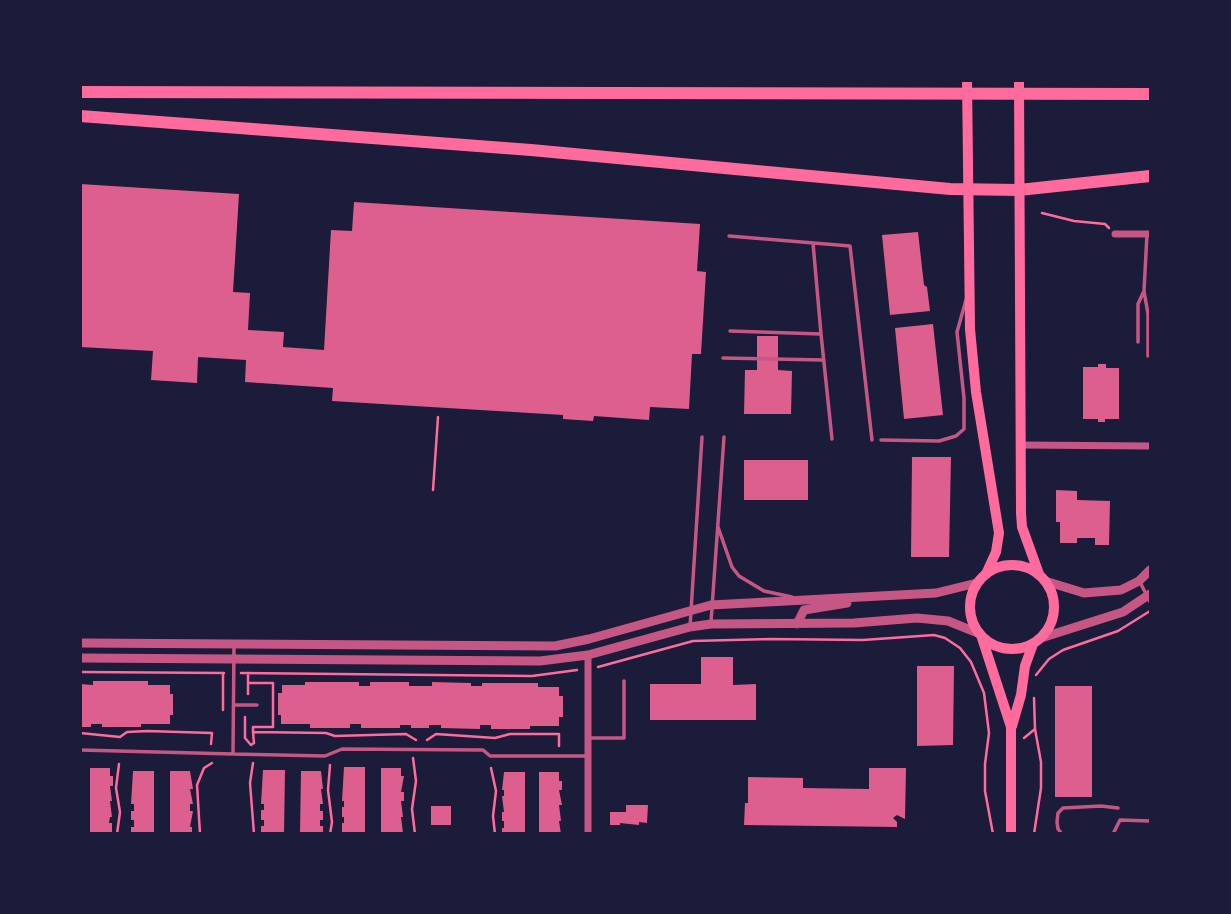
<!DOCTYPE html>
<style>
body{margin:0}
#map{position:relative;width:1231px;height:914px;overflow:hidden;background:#1b1b3a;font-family:"Varela Round",sans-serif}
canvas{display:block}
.frame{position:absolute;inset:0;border:82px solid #1b1b3a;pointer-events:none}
</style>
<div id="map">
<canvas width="1231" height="914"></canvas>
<div class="frame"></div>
</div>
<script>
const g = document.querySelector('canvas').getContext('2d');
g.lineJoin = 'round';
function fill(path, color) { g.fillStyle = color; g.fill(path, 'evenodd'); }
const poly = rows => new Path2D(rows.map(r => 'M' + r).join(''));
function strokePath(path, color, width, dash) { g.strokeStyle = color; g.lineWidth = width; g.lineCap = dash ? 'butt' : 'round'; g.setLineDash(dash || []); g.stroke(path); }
fill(poly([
 [80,184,239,194,233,292,250,293,248,330,284,332,283,347,324,350,331,230,352,231,354,202,700,224,697,271,706,272,701,354,692,354,689,409,650,407,649,420,594,416,593,421,563,419,563,415,332,401,333,388,245,382,246,360,198,357,197,383,151,380,153,351,80,347],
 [918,232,924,285,927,287,930,311,890,315,882,235],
 [933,324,943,415,904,419,895,328],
 [757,336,778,336,778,370,792,371,791,414,744,414,745,370,757,370],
 [1098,364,1106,364,1106,368,1119,368,1119,419,1105,419,1105,422,1098,422,1098,419,1083,419,1083,367,1098,367],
 [912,457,951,457,949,557,911,557],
 [744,460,808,460,808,500,744,500],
 [1056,490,1077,491,1077,500,1110,501,1109,545,1095,545,1095,538,1077,538,1077,543,1060,543,1060,522,1056,522],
 [701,657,733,657,733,685,756,684,756,720,650,720,650,684,701,684],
 [917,666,954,666,953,745,917,746],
 [93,681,148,681,148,685,170,685,170,694,173,694,173,715,170,715,170,724,141,724,141,727,102,727,102,724,91,724,91,727,80,727,80,684,93,685],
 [305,682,359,682,359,686,370,686,370,682,409,682,409,686,432,686,432,682,471,683,471,686,482,686,482,683,538,683,538,687,559,687,559,696,563,696,563,717,559,717,559,726,530,726,530,729,491,729,491,725,480,725,480,729,441,728,441,725,429,725,429,728,411,728,411,725,400,725,400,728,361,728,361,724,350,724,350,728,310,728,310,724,281,724,281,715,278,715,278,693,282,693,282,685,305,685],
 [1055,686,1092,686,1092,797,1055,797],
 [344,767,365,767,365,833,342,833,342,823,344,823,344,817,342,817,342,807,344,807,344,801,342,801],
 [90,768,110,768,110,776,113,776,113,786,110,786,112,801,110,801,112,817,110,817,109,823,112,823,112,833,90,833],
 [381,768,401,768,401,776,404,776,401,792,404,792,404,801,401,801,403,817,401,817,403,833,381,833],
 [869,768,906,768,905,819,897,815,893,818,897,822,897,827,744,825,745,803,748,803,748,777,803,778,803,788,869,789],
 [263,770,285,770,284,834,261,834,261,826,264,826,264,820,261,820,261,810,264,810,264,804,261,804],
 [133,771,154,771,154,834,131,834,131,827,134,827,134,820,131,820,131,811,134,811,134,804,131,804],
 [170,771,190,771,193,789,190,789,193,804,190,804,190,811,193,811,190,827,192,827,192,834,170,834],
 [301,771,321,771,323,789,321,789,323,804,320,804,320,811,323,811,323,820,320,820,320,826,323,826,323,834,300,834],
 [504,772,525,772,525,834,502,834,502,828,504,828,504,821,502,821,502,812,504,812,502,796,504,796,504,790,502,790],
 [539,772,559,772,559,781,562,781,562,790,559,790,562,805,559,805,561,821,559,821,561,834,539,834],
 [626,805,648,805,647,823,639,822,639,825,620,823,620,825,610,825,610,812,626,812],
 [431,806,451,806,451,825,431,825]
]), '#dd5f8e');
strokePath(poly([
 [1042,213,1074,221,1105,224,1109,228],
 [433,490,438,417],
 [598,667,693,641,771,639,863,640,934,635,945,638,960,648,971,662,984,693,989,733,985,764,985,791,993,834],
 [80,672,224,673],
 [241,673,532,676,577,670],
 [248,673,248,694],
 [223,674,223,710],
 [1036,675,1049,659,1063,650,1118,631,1150,611],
 [248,683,273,683,273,727,253,727,253,732],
 [245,717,245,738,251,745,254,743,253,732,326,733,335,736,406,734,416,740],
 [80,733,120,737,127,732,147,731,212,733,211,744],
 [1024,738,1035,729],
 [427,740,436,734,495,738,510,734,559,734,559,746],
 [413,758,416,781,412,809,415,834],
 [253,763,250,783,254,834],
 [491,768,496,791,493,816,495,834],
 [117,834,120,812,116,788,119,764],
 [200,834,197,785,204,768,212,763],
 [330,834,332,822,328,790,330,765],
 [1034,834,1041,788,1041,762,1035,729,1034,698]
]), '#ff6b9d', 2.5);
strokePath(poly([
 [1147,234,1144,291,1148,314,1148,356],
 [729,236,850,246,872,440],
 [813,243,821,334],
 [730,331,821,334,832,439],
 [1138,342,1138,304,1143,293],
 [723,358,824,360],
 [881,440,939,441,956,436,964,429,964,398,957,332,966,300],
 [718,527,732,567,739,576,764,591,792,597],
 [1140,582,1150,602],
 [711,622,724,437],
 [690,627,702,437],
 [234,645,233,754,325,756,342,749,483,750,490,756,588,756],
 [234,705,257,705],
 [588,738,624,738,624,681],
 [80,750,233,754],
 [1062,834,1058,829,1057,822,1058,813,1063,808,1101,806,1118,808],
 [1113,834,1120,820,1150,821]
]), '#c65784', 3.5);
strokePath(poly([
 [1115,234,1150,234],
 [1021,445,1150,446],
 [588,834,588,655]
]), '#c65784', 7);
strokePath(poly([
 [1045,581,1084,593,1121,590,1139,581,1150,570],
 [797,624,804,610,847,603],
 [1041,638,1123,612,1150,594],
 [80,643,555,646,589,639,711,605,936,593,977,583],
 [80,658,540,661,588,655,690,627,711,624,854,623,917,618,948,621,978,633]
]), '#c65784', 9);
strokePath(poly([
 [967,80,970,329,976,392,999,533,996,552,986,574],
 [1019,80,1021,513,1022,527,1039,574],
 '970 607a42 42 0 1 1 84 0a42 42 0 1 1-84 0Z',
 [982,638,1011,727,1011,834],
 [1012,726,1021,695,1025,666,1033,644]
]), '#ff6b9d', 10);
strokePath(poly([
 [80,92,1150,94],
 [80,116,531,150,950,189,1019,190,1150,176]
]), '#ff6b9d', 12);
</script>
